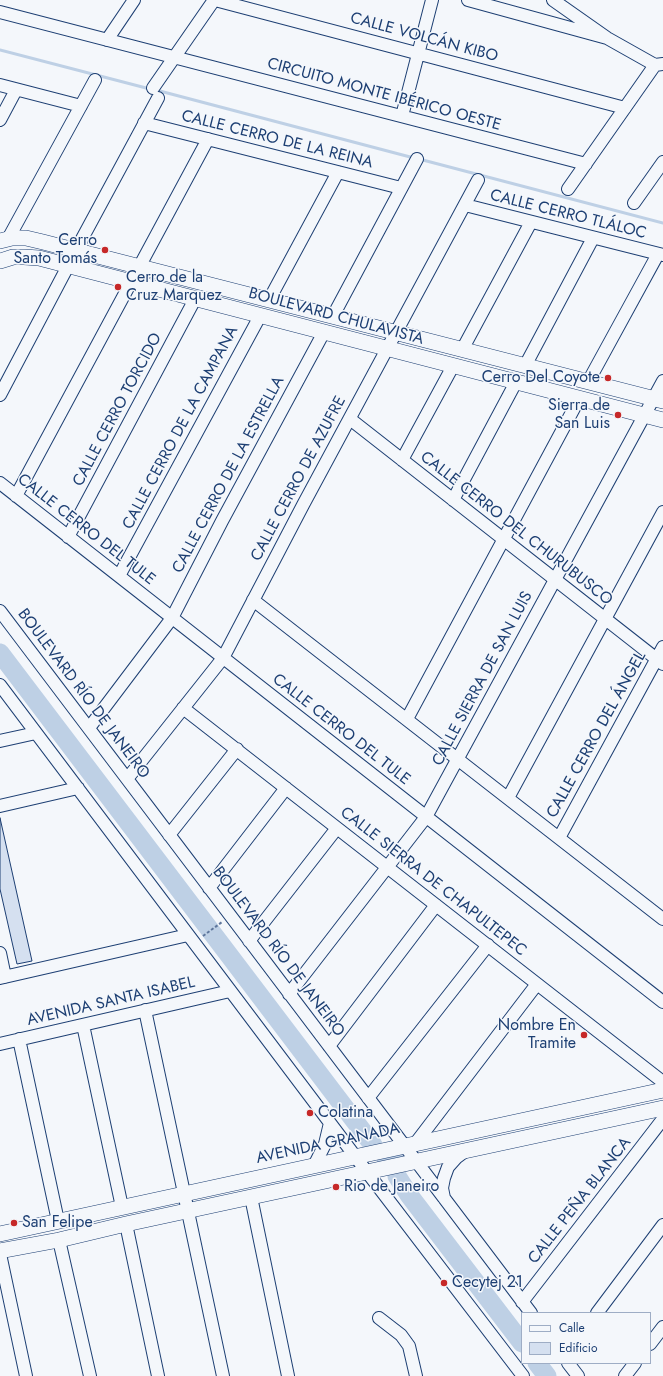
<!DOCTYPE html>
<meta charset="utf-8">
<style>
body{margin:0}
#map{position:relative;width:663px;height:1376px;overflow:hidden;background:#f4f7fb;font-family:Jost,sans-serif}
canvas{display:block}
.legend{position:absolute;left:521px;top:1312px;width:130px;height:52px;box-sizing:border-box;background:#f4f7fb;border:1px solid #9eadc5;margin:0;padding:5px 7px;list-style:none;font-size:12px;color:#1d3f73}
.legend li{display:flex;align-items:center;gap:8px;height:20px}
.legend b{width:20px;border:1px solid #9eadc5}
</style>
<div id="map">
<canvas width="663" height="1376"></canvas>
<ul class="legend">
<li><b style="height:5px;background:#f4f7fb"></b>Calle</li>
<li><b style="height:11px;background:#d5e0f0"></b>Edificio</li>
</ul>
</div>
<script>
const g = document.querySelector('canvas').getContext('2d');
g.lineJoin = 'round';
const poly = rows => new Path2D(rows.map(r => 'M' + r).join(''));
function strokePath(path, color, width, dash) { g.strokeStyle = color; g.lineWidth = width; g.lineCap = dash ? 'butt' : 'round'; g.setLineDash(dash || []); g.stroke(path); }
function fill(path, color) { g.fillStyle = color; g.fill(path, 'evenodd'); }
function label(font, color, halo, rows, align = 'center') {
  g.font = font + ' Jost,sans-serif'; g.lineWidth = 3; g.setLineDash([]); g.textBaseline = 'middle'; g.strokeStyle = halo; g.fillStyle = color; for (const [text, x, y, turn = 0] of rows) {
    g.save(); g.translate(x, y); g.rotate((+turn || 0) * Math.PI / 180); g.textAlign = isNaN(turn) ? turn : align; if (halo) g.strokeText(text, 0, 0); g.fillText(text, 0, 0); g.restore();
  }
}
strokePath(poly([
 [0,50,150,89],
 [156,90,414,158],
 [419,159,663,223]
]), '#bed0e5', 3);
strokePath(poly([
 [0,653,373,1145],
 [386,1158,394,1158,391,1163],
 [397,1176,409,1195,522,1343],
 [537,1363,547,1376]
]), '#bed0e5', 19);
const building = poly([
 [0,818,32,961,17,964,0,889,0,818]
]);
fill(building, '#d5e0f0');
strokePath(building, '#1d3f73', 1);
const minor = poly([
 [215,0,625,108],
 [468,0,607,38],
 [553,0,607,38,655,65,663,64],
 [0,12,586,164],
 [107,40,134,0],
 [0,85,81,106],
 [153,88,214,0],
 [402,116,432,0],
 [0,120,16,90],
 [144,123,401,188],
 [568,189,655,65],
 [634,203,663,162],
 [465,205,663,255],
 [8,239,95,80],
 [76,250,158,98],
 [269,300,338,172],
 [333,316,417,159],
 [462,350,531,222],
 [525,366,593,238],
 [588,382,658,254],
 [0,395,68,266],
 [350,419,663,664],
 [402,460,453,366],
 [0,483,663,1002],
 [16,496,208,139],
 [453,500,516,382],
 [68,537,195,299],
 [119,576,260,316],
 [253,600,663,919],
 [0,611,531,1313],
 [0,685,367,1172,523,1376],
 [183,708,663,1082],
 [407,719,579,399],
 [89,728,172,618,222,521,324,332],
 [0,741,36,733],
 [127,779,223,658,303,505,478,180],
 [508,798,663,512],
 [0,806,78,788],
 [169,835,237,749],
 [559,838,663,647],
 [209,888,286,788],
 [249,941,337,828],
 [0,953,5,977],
 [0,978,188,935],
 [289,994,426,817,663,381],
 [145,1010,223,1376],
 [83,1025,122,1207],
 [19,1039,58,1221],
 [0,1044,230,991],
 [329,1046,436,905],
 [368,1098,488,945],
 [415,1144,537,984],
 [314,1166,325,1144,330,1123],
 [251,1197,288,1376],
 [444,1198,442,1188,444,1178,448,1167,456,1158,464,1152],
 [126,1224,158,1376],
 [59,1240,90,1376],
 [0,1254,26,1376],
 [522,1302,663,1119],
 [597,1313,663,1225],
 [379,1318,401,1335,409,1346,416,1376],
 [650,1344,663,1327],
 [568,1363,578,1376],
 [625,1376,635,1363]
]);
const major = poly([
 [0,241,12,238,26,238,43,242,663,401],
 [0,261,13,257,24,257,39,258,663,420],
 [0,1234,663,1090],
 [0,1251,59,1240,126,1224,663,1108]
]);
strokePath(minor, '#1d3f73', 14);
strokePath(major, '#1d3f73', 16);
strokePath(poly([
 [203,936,222,922]
]), '#5e769c', 2, [3, 2]);
strokePath(minor, '#f4f7fb', 12);
strokePath(major, '#f4f7fb', 15);
for (const [x, y, r, color] of [
 [105,250,4,"#c62828"],
 [118,287,4,"#c62828"],
 [608,378,4,"#c62828"],
 [618,415,4,"#c62828"],
 [584,1035,4,"#c62828"],
 [310,1113,4,"#c62828"],
 [336,1187,4,"#c62828"],
 [14,1223,4,"#c62828"],
 [444,1283,4,"#c62828"]
]) { const dot = new Path2D(); dot.arc(x, y, r, 0, 2 * Math.PI); g.fillStyle = color; g.fill(dot); strokePath(dot, '#f4f7fb', 1.5); }
label('16px', '#1d3f73', '#f4f7fb', [
 ["CALLE VOLCÁN KIBO",424,38,15],
 ["CIRCUITO MONTE IBÉRICO OESTE",384,95,15],
 ["CALLE CERRO DE LA REINA",277,140,14],
 ["CALLE CERRO TLÁLOC",568,215,14],
 ["BOULEVARD CHULAVISTA",336,317,15],
 ["CALLE CERRO TORCIDO",118,410,-62],
 ["CALLE CERRO DE LA CAMPANA",181,428,-62],
 ["CALLE CERRO DE LA ESTRELLA",229,475,-62],
 ["CALLE CERRO DE AZUFRE",299,479,-62],
 ["CALLE CERRO DEL CHURUBUSCO",516,529,38],
 ["CALLE CERRO DEL TULE",86,530,38],
 ["CALLE SIERRA DE SAN LUIS",483,679,-62],
 ["BOULEVARD RÍO DE JANEIRO",83,694,53],
 ["CALLE CERRO DEL TULE",341,730,38],
 ["CALLE CERRO DEL ÁNGEL",597,735,-61],
 ["CALLE SIERRA DE CHAPULTEPEC",433,882,38],
 ["BOULEVARD RÍO DE JANEIRO",278,952,53],
 ["AVENIDA SANTA ISABEL",111,1002,-13],
 ["AVENIDA GRANADA",328,1144,-12],
 ["CALLE PEÑA BLANCA",580,1201,-52]
]);
label('16px', '#1d3f73', '#f4f7fb', [
 ["Cerro",97,241,"right"],
 ["Santo Tomás",97,259,"right"],
 ["Cerro de la",126,278],
 ["Cruz Marquez",126,296],
 ["Cerro Del Coyote",600,378,"right"],
 ["Sierra de",610,406,"right"],
 ["San Luis",610,424,"right"],
 ["Nombre En",576,1026,"right"],
 ["Tramite",576,1044,"right"],
 ["Colatina",318,1113],
 ["Rio de Janeiro",344,1187],
 ["San Felipe",22,1223],
 ["Cecytej 21",452,1283]
], 'left');
</script>
